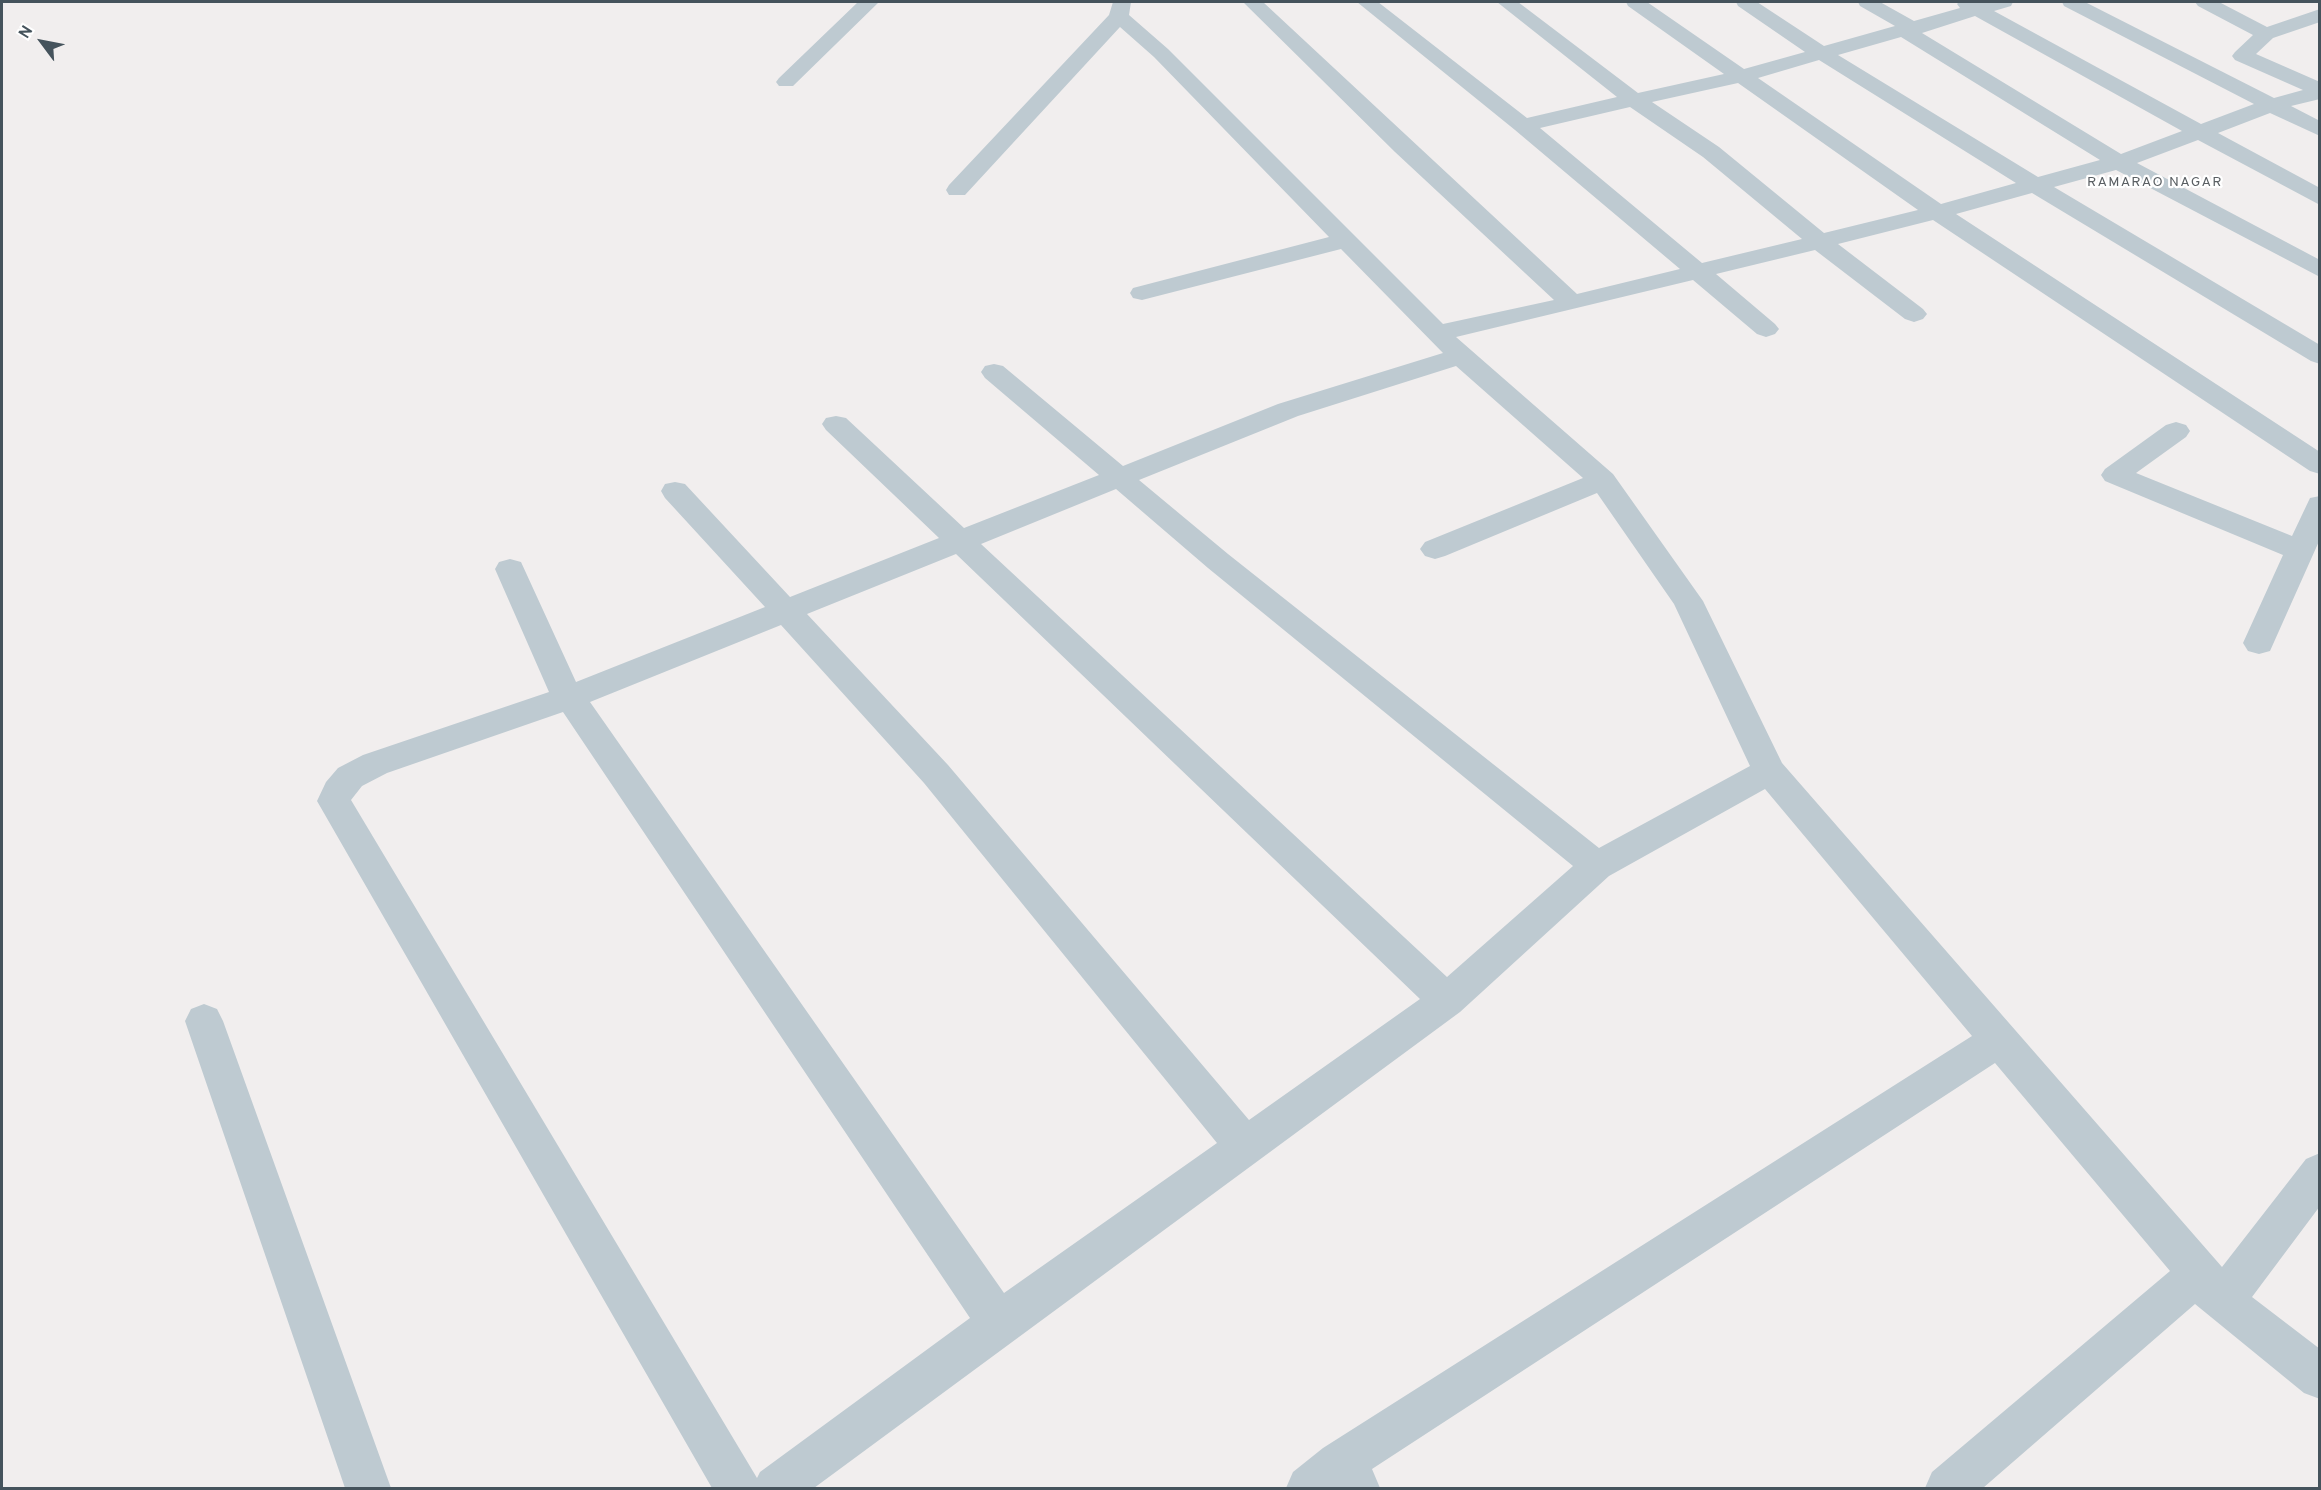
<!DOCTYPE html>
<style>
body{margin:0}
#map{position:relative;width:2321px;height:1490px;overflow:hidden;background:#f1eeee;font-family:Overpass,sans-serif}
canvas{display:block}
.frame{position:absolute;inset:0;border:3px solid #45535c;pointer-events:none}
.north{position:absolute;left:12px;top:12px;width:60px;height:60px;-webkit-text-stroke:4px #fff;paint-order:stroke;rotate:302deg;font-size:16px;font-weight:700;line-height:24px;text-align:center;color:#45535c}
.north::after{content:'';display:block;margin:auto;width:21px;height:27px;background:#45535c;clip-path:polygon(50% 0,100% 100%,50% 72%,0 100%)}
</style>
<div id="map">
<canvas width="2321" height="1490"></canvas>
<div class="frame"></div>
<div class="north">N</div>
</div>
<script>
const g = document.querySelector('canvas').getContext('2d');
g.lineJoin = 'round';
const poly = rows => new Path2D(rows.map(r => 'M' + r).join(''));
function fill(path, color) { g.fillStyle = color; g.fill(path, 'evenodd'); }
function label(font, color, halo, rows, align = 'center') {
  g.font = font + ' Overpass,sans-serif'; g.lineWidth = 4.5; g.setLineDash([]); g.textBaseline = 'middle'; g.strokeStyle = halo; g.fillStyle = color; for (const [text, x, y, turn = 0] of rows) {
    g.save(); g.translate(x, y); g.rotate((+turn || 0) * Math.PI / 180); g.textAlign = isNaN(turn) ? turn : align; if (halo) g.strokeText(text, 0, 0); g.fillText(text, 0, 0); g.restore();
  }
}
fill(poly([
 [858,2,879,2,793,86,779,86,776,82,779,78,858,2],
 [1113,2,1131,2,1129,15,1168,49,1443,324,1554,300,1395,152,1243,2,1263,2,1577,294,1680,269,1515,130,1357,2,1378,2,1527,118,1617,97,1497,2,1518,2,1638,93,1724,74,1628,6,1626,2,1647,2,1744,69,1805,52,1738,6,1736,2,1757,2,1824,46,1895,26,1860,6,1858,2,1880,2,1914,21,1960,8,1957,4,1959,2,2013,2,2011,6,1994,11,2201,124,2254,104,2064,6,2062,2,2085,2,2274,98,2303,90,2235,60,2232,56,2235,52,2253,35,2198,6,2195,2,2219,2,2267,27,2320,9,2320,22,2273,38,2256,54,2320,82,2320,99,2291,106,2320,121,2320,136,2270,113,2218,133,2320,188,2320,205,2198,140,2137,163,2320,260,2320,277,2116,170,2054,187,2320,345,2320,364,2311,361,2032,193,1956,214,2320,452,2320,474,2310,471,1933,220,1838,244,1923,309,1927,314,1923,319,1914,322,1905,319,1815,250,1716,274,1775,324,1779,329,1775,334,1766,337,1757,334,1693,280,1456,337,1613,474,1703,601,1782,763,2222,1267,2306,1159,2320,1153,2320,1206,2252,1297,2320,1349,2320,1399,2304,1393,2195,1304,1983,1488,1925,1488,1932,1472,2170,1271,1995,1063,1372,1469,1380,1488,1286,1488,1293,1472,1323,1448,1972,1036,1765,789,1609,876,1460,1012,814,1488,712,1488,317,801,326,782,338,768,363,755,549,692,495,569,499,562,510,559,521,562,576,682,765,607,665,498,661,491,665,484,675,482,685,484,790,597,939,538,826,430,822,424,826,418,836,416,846,418,964,528,1099,475,985,378,981,372,985,366,994,364,1003,366,1123,466,1278,404,1443,353,1341,249,1142,300,1133,298,1130,293,1133,288,1329,237,1154,57,1120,27,965,195,949,195,946,190,949,185,1109,15,1113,2],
 [1975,16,2182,131,2121,154,1922,33,1975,16],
 [1901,37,2100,160,2038,177,1838,55,1901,37],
 [1819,60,2016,183,1941,204,1758,78,1819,60],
 [1738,83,1918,210,1824,233,1719,147,1652,102,1738,83],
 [1630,107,1703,157,1802,239,1702,263,1540,128,1630,107],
 [1456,366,1583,478,1425,542,1420,549,1425,556,1435,559,1445,556,1597,493,1674,604,1750,766,1599,848,1228,554,1139,480,1298,416,1456,366],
 [1116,489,1208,568,1573,866,1447,977,981,544,1116,489],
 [956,554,1420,999,1249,1120,948,765,807,614,956,554],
 [781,625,924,783,1217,1143,1004,1293,590,702,781,625],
 [563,712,970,1318,760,1472,757,1478,351,800,362,786,387,773,563,712],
 [2176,422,2186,425,2190,431,2186,437,2136,473,2292,536,2310,498,2320,496,2320,539,2270,651,2259,654,2248,651,2243,643,2283,555,2105,481,2101,475,2105,469,2166,425,2176,422],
 [204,1004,217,1009,223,1021,391,1488,345,1488,185,1021,191,1009,204,1004]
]), '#becad1');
g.letterSpacing = '1.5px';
label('14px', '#5a5f63', '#fff', [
 ["RAMARAO NAGAR",2155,183]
]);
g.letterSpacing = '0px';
</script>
